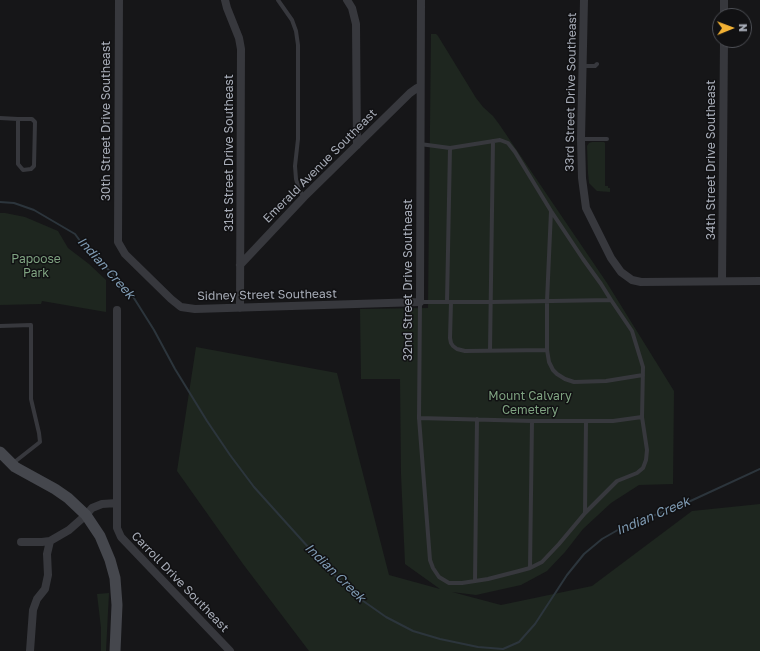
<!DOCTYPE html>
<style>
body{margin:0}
#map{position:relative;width:760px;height:651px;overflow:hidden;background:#161618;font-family:"Golos Text",sans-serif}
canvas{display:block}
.north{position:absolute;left:712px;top:8px;width:40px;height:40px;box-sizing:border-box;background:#111113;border:1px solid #4d4f55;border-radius:50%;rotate:89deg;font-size:11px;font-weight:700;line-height:16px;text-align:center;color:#a8adb8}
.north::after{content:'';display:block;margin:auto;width:14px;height:18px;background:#f2b134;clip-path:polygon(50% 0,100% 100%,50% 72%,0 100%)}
</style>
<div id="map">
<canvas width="760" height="651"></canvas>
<div class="north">N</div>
</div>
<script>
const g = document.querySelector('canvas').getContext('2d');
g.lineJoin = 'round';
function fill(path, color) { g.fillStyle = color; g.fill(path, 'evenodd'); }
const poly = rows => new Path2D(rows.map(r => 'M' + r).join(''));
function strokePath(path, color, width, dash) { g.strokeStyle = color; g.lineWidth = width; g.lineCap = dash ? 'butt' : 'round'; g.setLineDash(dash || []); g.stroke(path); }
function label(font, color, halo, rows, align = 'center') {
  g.font = font + ' "Golos Text",sans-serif'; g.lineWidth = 3; g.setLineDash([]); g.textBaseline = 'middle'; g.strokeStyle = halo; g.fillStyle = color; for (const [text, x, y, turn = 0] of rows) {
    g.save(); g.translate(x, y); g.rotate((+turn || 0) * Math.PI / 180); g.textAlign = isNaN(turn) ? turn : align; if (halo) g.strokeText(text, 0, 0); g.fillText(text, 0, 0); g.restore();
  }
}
fill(poly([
 [431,34,436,34,438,36,476,98,483,107,493,116,499,124,607,283,674,391,673,484,639,485,611,503,583,529,565,552,547,571,521,585,476,595,452,592,501,605,592,586,692,511,760,504,760,651,309,651,243,564,177,471,196,347,337,373,389,575,440,589,405,564,401,474,400,379,361,379,360,309,428,308],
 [592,142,604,142,605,143,605,186,608,186,608,188,610,188,610,192,597,191,589,183,588,173,587,146,589,143],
 [0,213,5,213,25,217,58,231,68,248,89,264,106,280,106,312,42,301,41,304,0,305],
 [109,593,106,651,101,651,101,628,97,594]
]), '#1e261f');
strokePath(poly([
 [0,202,14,203,34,210,75,234,86,249,112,273,132,295,154,330,175,369,207,421,230,455,254,487,327,568,359,598,386,617,413,631,440,639,478,647,503,649,519,642,535,624,567,575,584,554,602,539,623,527,684,504,760,469]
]), '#2c353c', 2);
strokePath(poly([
 [278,0,292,20,296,31,298,45,298,139,295,166,296,179,299,190,304,197],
 [583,66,595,66,597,64],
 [0,118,18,119,32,119,35,122,34,166,31,169,23,170,18,164,18,119],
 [581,139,607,139],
 [420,144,450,148,500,140,508,143,515,152,551,211,583,259,601,284,611,300],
 [551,211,547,301,547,350,549,362,553,370,557,374,565,379,574,382,606,381,643,375],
 [447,302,450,148],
 [451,302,450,338,451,343,453,346,457,349,465,351,547,350],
 [0,326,31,325,31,399,39,433,40,442,12,464],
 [490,350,493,141],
 [419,418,532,421,613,421,642,417],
 [585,513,617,481,637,473,643,468,646,460,647,450,642,417,643,367,632,331,611,300,492,302,420,302,419,418,430,560,433,568,439,577,449,583,462,583,488,579,519,571,530,568,542,562,559,544,585,513,586,421],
 [530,568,532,421],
 [475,581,477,419]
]), '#37383d', 4);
strokePath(poly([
 [119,0,118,242,125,254,171,299,181,307,195,309,420,302,421,0],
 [225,0,227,8,239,38,241,49,240,308],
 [347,0,352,8,356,24,357,145],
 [584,0,581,139,582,178,586,208,611,258,621,272,632,280,641,282,760,281],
 [724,16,724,0],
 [240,265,304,197,410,93,417,88,420,87],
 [722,281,724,40],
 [117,310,117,528,121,537,230,651],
 [21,542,42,542,50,541,69,530,86,515,92,508,102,504,117,503],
 [30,651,33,610,37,599,45,589,48,575,47,554,50,541]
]), '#37383d', 8);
strokePath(poly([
 [0,452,15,467,55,489,68,498,86,515,100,536,110,560,115,578,117,605,115,651]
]), '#45474d', 11);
label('12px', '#a8adb8', '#111113', [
 ["33rd Street Drive Southeast",571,92,-89],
 ["30th Street Drive Southeast",106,121,-90],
 ["31st Street Drive Southeast",229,153,-90],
 ["34th Street Drive Southeast",711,160,-90],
 ["Emerald Avenue Southeast",320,166,-45],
 ["32nd Street Drive Southeast",408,280,-90],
 ["Sidney Street Southeast",267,295,-1],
 ["Carroll Drive Southeast",180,582,46]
]);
label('12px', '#7fa381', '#111113', [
 ["Papoose",36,259],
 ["Park",36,273],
 ["Mount Calvary",530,396],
 ["Cemetery",530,410]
]);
label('italic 13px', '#7f9bb3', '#111113', [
 ["Indian Creek",106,268,48],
 ["Indian Creek",653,516,-23],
 ["Indian Creek",335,573,44]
]);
</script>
